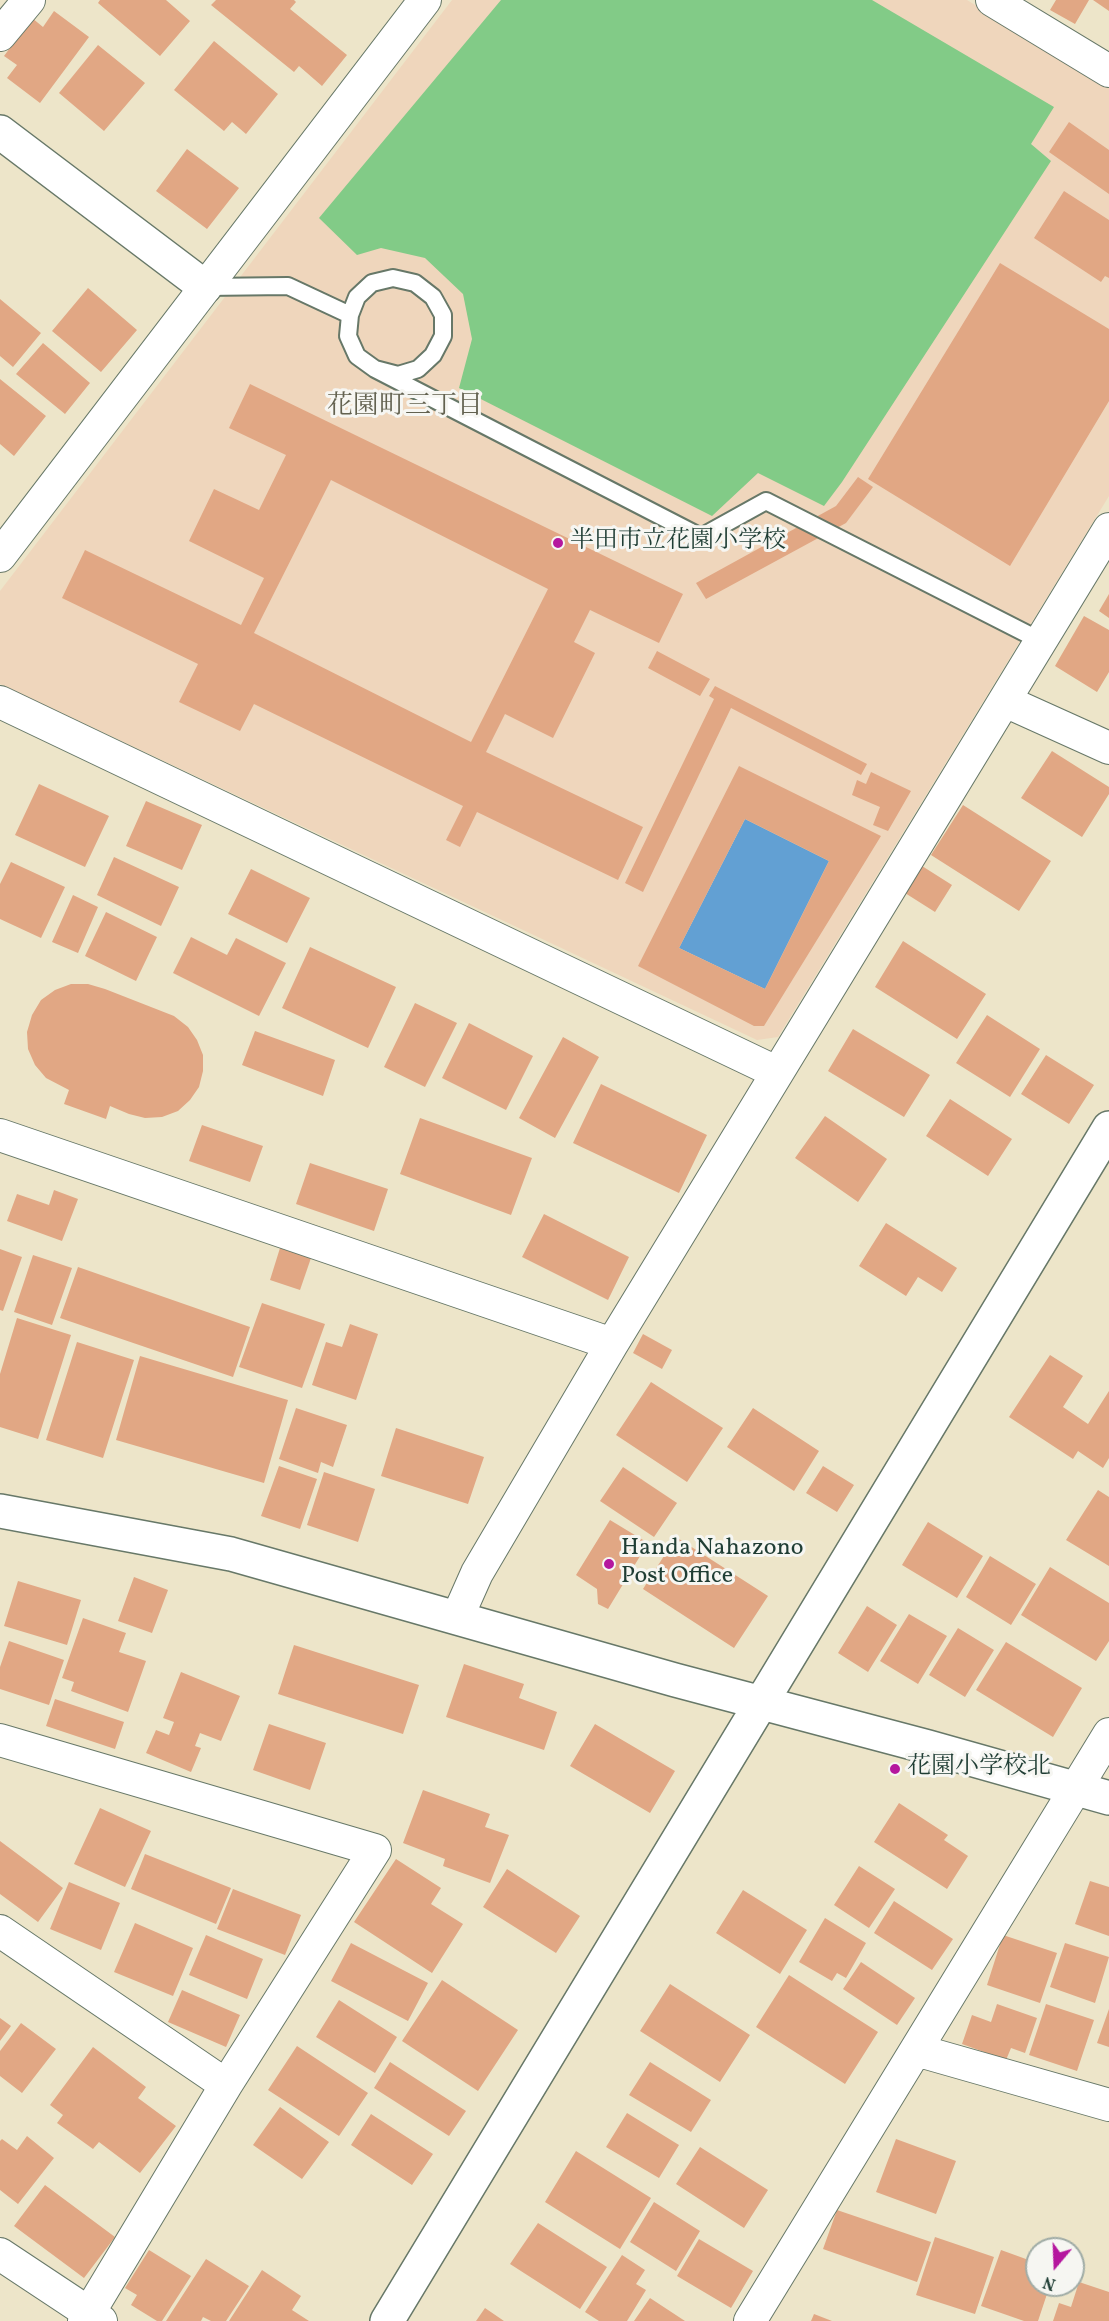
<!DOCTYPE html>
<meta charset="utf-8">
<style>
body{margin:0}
#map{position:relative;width:1109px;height:2321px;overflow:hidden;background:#ede5c9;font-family:Vollkorn,serif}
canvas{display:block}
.north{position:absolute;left:1025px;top:2237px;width:60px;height:60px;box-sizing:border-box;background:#f6f6f2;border:2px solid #a0aca6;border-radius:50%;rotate:199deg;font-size:16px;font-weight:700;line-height:24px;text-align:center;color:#1f3d34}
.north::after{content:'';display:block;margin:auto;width:21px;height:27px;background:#b5179e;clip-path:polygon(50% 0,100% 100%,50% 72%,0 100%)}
</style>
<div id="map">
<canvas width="1109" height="2321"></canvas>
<div class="north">N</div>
</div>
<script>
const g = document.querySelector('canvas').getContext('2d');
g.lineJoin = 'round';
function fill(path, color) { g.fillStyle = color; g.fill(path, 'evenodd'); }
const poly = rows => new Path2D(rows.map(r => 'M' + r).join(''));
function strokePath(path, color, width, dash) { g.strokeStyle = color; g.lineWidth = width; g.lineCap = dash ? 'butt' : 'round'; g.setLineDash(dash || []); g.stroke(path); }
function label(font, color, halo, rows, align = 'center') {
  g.font = font + ' Vollkorn,"Noto Serif JP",serif'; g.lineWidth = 6; g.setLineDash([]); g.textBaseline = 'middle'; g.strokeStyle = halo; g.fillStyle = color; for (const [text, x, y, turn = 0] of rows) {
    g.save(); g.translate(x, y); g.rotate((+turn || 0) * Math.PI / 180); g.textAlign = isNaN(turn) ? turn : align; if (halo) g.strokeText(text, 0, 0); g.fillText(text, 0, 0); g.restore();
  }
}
fill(poly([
 [452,0,967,0,1109,87,1109,496,778,1037,757,1040,0,684,0,591]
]), '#efd6bc');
fill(poly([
 [501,0,872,0,1054,107,1031,144,1051,161,842,482,824,506,758,473,712,516,459,388,472,339,463,294,425,258,381,248,357,255,319,218]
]), '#82cb87');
fill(poly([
 [745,819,829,861,765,989,679,948]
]), '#62a0d3');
fill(poly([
 [100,0,166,0,190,21,160,56,98,3],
 [216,0,294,0,296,2,290,9,347,55,322,86,299,66,294,72,211,5],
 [1056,0,1089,0,1075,24,1050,10],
 [1093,0,1109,0,1109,11],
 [54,11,89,37,40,103,7,78,17,65,4,56,32,18,43,27],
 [214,41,278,94,246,134,232,122,224,131,174,90],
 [98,45,145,83,104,131,59,93],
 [1069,122,1109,150,1109,194,1049,152],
 [187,149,239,188,207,229,156,191],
 [1064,191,1109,220,1109,278,1105,276,1101,282,1034,238],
 [1000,263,1109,329,1109,401,1010,566,868,479],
 [88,288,137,330,101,372,52,331],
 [0,299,41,333,13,367,0,356],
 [43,343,90,383,65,414,16,374],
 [0,379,46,416,14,456,0,444],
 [250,384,683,594,659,643,590,610,574,642,595,653,553,738,505,714,486,752,643,827,618,880,477,812,460,847,446,840,463,806,254,704,240,731,179,702,198,664,62,598,85,550,241,625,264,578,189,541,214,489,259,510,286,455,229,428],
 [331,480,548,589,471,742,254,633],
 [858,477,873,487,846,523,706,599,696,583,836,506],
 [1109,594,1109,618,1099,611],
 [1084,616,1109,630,1109,672,1097,692,1055,666],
 [657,651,710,679,700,696,648,668],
 [715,686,867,764,861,775,731,708,643,892,625,883,714,699,709,696],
 [1052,751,1109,787,1109,794,1082,837,1021,798],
 [739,766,881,836,764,1026,754,1026,638,966],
 [745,819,829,861,765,989,679,948],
 [871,772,911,791,888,831,873,825,880,807,852,795,857,780,866,784],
 [39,784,109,816,85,867,15,835],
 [146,801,202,825,182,870,126,846],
 [963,805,1051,861,1019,911,931,855],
 [114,857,179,887,161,926,97,895],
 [11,862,65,887,41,938,0,919,0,884],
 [922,866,952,885,935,912,905,893],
 [251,869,310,898,287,943,228,914],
 [73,895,98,907,78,953,52,942],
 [106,912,157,937,136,981,85,956],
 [191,937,227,955,236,938,286,963,259,1016,173,973],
 [903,941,986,994,957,1039,875,987],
 [310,947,396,987,368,1048,282,1008],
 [71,984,88,984,105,989,174,1016,188,1027,197,1040,203,1055,203,1071,199,1087,190,1100,178,1111,162,1117,145,1118,129,1114,110,1106,106,1119,64,1104,69,1090,46,1078,35,1065,28,1049,27,1032,32,1015,41,1000,55,990],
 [415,1003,457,1023,425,1087,384,1067],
 [987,1015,1040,1049,1010,1097,956,1063],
 [469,1023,533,1056,506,1110,442,1078],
 [853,1029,930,1075,904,1117,828,1071],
 [255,1031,335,1060,323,1096,242,1065],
 [563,1037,599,1057,555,1138,519,1118],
 [1046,1055,1094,1085,1069,1124,1021,1094],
 [601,1084,707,1135,679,1193,573,1143],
 [950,1099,1012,1139,988,1176,926,1136],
 [825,1116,887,1159,858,1202,795,1158],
 [420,1118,532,1158,511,1215,400,1174],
 [202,1125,263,1146,250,1182,189,1161],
 [310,1163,388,1189,374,1231,296,1204],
 [54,1190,78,1199,62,1241,7,1221,17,1194,49,1205],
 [544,1214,629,1257,608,1300,522,1257],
 [886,1223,957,1268,942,1292,918,1277,906,1296,859,1266],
 [280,1248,311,1258,300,1290,270,1280],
 [0,1249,22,1257,3,1311,0,1310],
 [33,1255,72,1268,52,1325,14,1312],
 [78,1267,250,1327,233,1377,60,1318],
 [262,1303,325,1324,302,1388,239,1367],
 [17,1318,71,1335,38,1439,0,1427,0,1374],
 [350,1324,378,1334,356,1400,312,1385,326,1342,342,1347],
 [643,1334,672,1350,662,1369,633,1353],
 [77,1342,134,1360,103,1458,46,1440],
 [1050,1355,1083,1376,1063,1407,1088,1424,1109,1391,1109,1458,1103,1468,1078,1451,1073,1459,1009,1417],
 [140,1356,288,1400,264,1483,116,1440],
 [651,1382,723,1428,687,1482,616,1435],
 [296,1408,347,1425,333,1467,321,1462,318,1473,279,1459],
 [753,1408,819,1451,794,1491,727,1447],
 [396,1428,484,1457,468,1504,381,1476],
 [279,1466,317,1479,300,1529,261,1516],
 [823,1466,854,1485,837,1512,806,1493],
 [623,1467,677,1503,654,1537,600,1501],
 [324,1472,375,1489,358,1542,307,1525],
 [1098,1490,1109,1497,1109,1566,1066,1540],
 [610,1520,648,1543,608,1609,598,1604,597,1589,576,1575],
 [928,1522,983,1556,957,1598,902,1565],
 [676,1537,768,1596,734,1648,643,1589],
 [990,1556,1036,1584,1011,1625,966,1597],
 [1050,1567,1109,1603,1109,1641,1096,1661,1021,1615],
 [134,1577,168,1590,152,1633,118,1621],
 [18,1581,81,1600,67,1645,4,1626],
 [867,1606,897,1625,868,1672,838,1653],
 [909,1614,947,1636,918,1684,880,1661],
 [83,1618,126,1633,119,1652,146,1661,128,1712,71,1691,74,1682,62,1678],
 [958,1628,994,1650,965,1697,929,1675],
 [9,1641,64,1660,49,1705,0,1689,0,1667],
 [1006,1642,1082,1688,1053,1737,976,1690],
 [294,1645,419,1685,403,1734,278,1694],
 [464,1664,524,1684,519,1698,557,1712,544,1750,446,1717],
 [181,1672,240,1696,221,1741,200,1733,195,1746,201,1748,191,1772,146,1753,156,1730,169,1735,174,1722,163,1718],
 [55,1699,124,1722,115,1749,46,1726],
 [269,1724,326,1743,310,1790,253,1770],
 [595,1724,675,1771,650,1813,570,1766],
 [423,1790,490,1814,485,1827,509,1835,490,1883,443,1866,445,1859,403,1843],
 [899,1803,948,1835,944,1840,968,1856,947,1889,874,1842],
 [100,1808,151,1831,125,1887,74,1864],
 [0,1841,63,1888,38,1922,0,1894],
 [145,1854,231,1888,216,1924,131,1889],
 [396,1859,441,1888,431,1904,463,1924,432,1973,354,1922],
 [859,1866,895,1889,869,1928,834,1905],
 [507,1869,580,1916,556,1953,483,1907],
 [1090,1881,1109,1887,1109,1936,1075,1924],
 [69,1882,120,1903,101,1950,50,1929],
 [233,1889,301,1915,285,1955,217,1929],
 [743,1890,807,1930,780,1974,716,1933],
 [894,1901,953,1939,932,1970,874,1933],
 [825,1918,866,1943,846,1978,837,1973,832,1981,799,1962],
 [135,1923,193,1948,173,1996,114,1972],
 [206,1935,263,1959,247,1999,189,1975],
 [1003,1935,1057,1953,1040,2003,987,1985],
 [351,1943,428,1983,408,2021,331,1981],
 [1065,1943,1109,1957,1095,2003,1050,1987],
 [861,1962,915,1998,897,2025,843,1989],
 [789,1975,878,2032,845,2084,756,2027],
 [442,1980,518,2030,478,2091,402,2041],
 [670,1984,750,2035,720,2082,640,2031],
 [182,1990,240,2015,226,2047,168,2022],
 [339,2000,397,2037,375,2073,316,2037],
 [997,2004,1037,2018,1025,2053,1011,2048,1006,2060,962,2044,972,2015,991,2022],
 [1046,2004,1094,2020,1077,2071,1029,2055],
 [1109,2009,1109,2047,1097,2043],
 [0,2018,11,2026,0,2041],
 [21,2023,56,2049,22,2093,0,2076,0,2051],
 [297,2046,368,2093,339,2136,268,2090],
 [93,2047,146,2087,138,2098,176,2126,140,2173,99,2142,93,2149,57,2123,63,2115,50,2105],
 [390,2062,466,2111,449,2136,374,2088],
 [650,2062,711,2100,691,2132,629,2095],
 [280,2107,329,2142,302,2179,253,2145],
 [627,2113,679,2145,659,2178,606,2147],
 [371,2114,433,2154,412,2185,351,2145],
 [27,2136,54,2158,18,2204,0,2190,0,2141,2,2139,17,2150],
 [896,2139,956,2161,936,2214,876,2192],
 [700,2147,768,2190,744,2228,676,2184],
 [576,2151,651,2198,620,2249,545,2202],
 [45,2185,115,2237,84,2278,14,2226],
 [654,2202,700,2231,676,2271,630,2242],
 [837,2210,931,2242,917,2282,823,2249],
 [538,2223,607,2267,580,2309,510,2264],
 [935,2237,994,2257,975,2314,916,2295],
 [699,2239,753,2271,731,2308,677,2276],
 [149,2250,191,2276,162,2321,157,2321,131,2305,137,2295,125,2288],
 [1001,2250,1037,2263,1037,2285,1050,2285,1038,2321,1024,2321,981,2306],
 [622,2255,645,2270,636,2284,646,2290,627,2321,599,2321,585,2312],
 [206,2259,249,2286,226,2321,211,2321,203,2317,201,2321,166,2321],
 [262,2270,301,2296,292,2310,309,2321,229,2321],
 [1079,2282,1109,2292,1109,2321,1053,2321,1059,2303,1071,2307],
 [650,2298,685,2321,634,2321],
 [485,2308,504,2321,476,2321],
 [814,2314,832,2321,811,2321]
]), '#e1a784');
const service = poly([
 [205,287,288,286,350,315],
 [375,369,398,375,418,369,433,355,443,336,443,315,433,297,415,283,393,278,372,283,357,297,350,315,348,336,357,356,375,369,701,537,766,501,1041,641]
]);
const minor = poly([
 [992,0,1109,71],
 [0,35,29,0],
 [0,556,425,0],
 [1005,701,1109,748],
 [0,702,776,1072],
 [0,1135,612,1344],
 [457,1618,477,1573,612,1344,1109,529],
 [0,1740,375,1850,226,2085,84,2321],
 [0,1931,226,2085],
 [916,2050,1109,2105],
 [0,2254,101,2321],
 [750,2321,1109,1734]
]);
const tertiary = poly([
 [0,132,205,287],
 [0,1511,231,1554,675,1680,928,1747,1109,1798],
 [387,2321,1109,1128]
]);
strokePath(service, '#677868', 20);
strokePath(minor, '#677868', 34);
strokePath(tertiary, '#677868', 36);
strokePath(service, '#fff', 16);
strokePath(minor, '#fff', 32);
strokePath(tertiary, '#fff', 33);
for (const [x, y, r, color] of [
 [558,543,6,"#b5179e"],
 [609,1564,6,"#b5179e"],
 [895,1769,6,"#b5179e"]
]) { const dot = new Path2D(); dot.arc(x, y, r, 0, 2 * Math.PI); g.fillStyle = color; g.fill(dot); strokePath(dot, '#f6f6f2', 2); }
label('24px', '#1f3d34', '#f6f6f2', [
 ["半田市立花園小学校",570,543],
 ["Handa Nahazono",621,1550],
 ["Post Office",621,1578],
 ["花園小学校北",907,1769]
], 'left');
label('26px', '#636250', '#f6f6f2', [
 ["花園町三丁目",405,408]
]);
</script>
